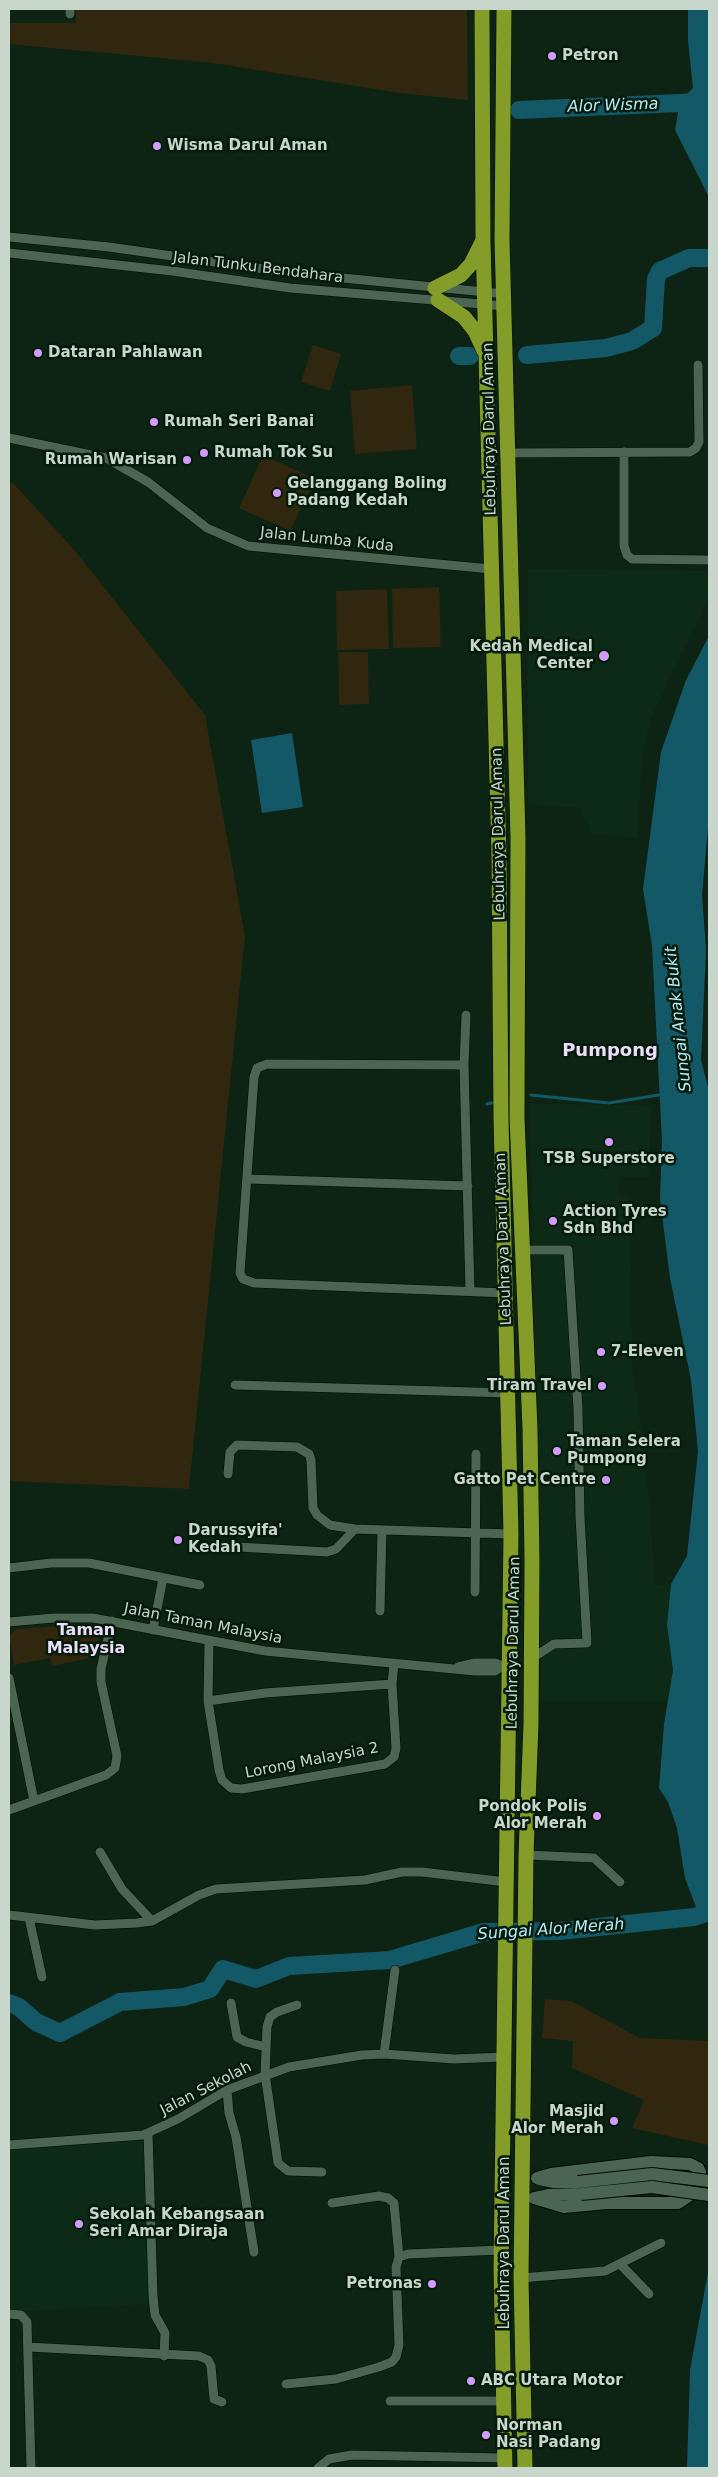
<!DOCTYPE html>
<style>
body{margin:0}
#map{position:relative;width:718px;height:2477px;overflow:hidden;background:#0d2314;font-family:"DejaVu Sans",sans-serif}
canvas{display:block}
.frame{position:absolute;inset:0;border:10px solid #c8d6cc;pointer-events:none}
</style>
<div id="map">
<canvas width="718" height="2477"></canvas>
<div class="frame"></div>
</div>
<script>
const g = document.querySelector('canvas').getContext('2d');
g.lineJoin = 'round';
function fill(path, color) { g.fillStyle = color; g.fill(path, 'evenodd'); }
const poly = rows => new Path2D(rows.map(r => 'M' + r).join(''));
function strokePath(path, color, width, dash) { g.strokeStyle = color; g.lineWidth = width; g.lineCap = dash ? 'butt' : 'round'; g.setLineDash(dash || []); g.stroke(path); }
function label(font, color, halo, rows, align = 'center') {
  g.font = font + ' "DejaVu Sans",sans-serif'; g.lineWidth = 5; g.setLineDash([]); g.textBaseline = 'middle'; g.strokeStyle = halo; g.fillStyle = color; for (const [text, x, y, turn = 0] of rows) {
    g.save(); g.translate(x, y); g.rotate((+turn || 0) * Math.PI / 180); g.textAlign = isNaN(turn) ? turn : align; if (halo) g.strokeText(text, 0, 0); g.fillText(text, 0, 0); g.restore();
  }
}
fill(poly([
 [528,569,709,571,709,596,652,716,642,755,638,838,592,834,579,808,528,804],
 [530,1103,651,1106,649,1177,620,1177,619,1191,629,1199,633,1379,638,1398,650,1508,655,1585,671,1584,667,1625,673,1670,668,1701,541,1701],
 [145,2137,154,2304,9,2312,9,2144]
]), '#0c2a16');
fill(poly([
 [76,9,467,9,468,100,400,93,213,63,9,44,9,23,76,23],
 [313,345,341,354,330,391,301,382],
 [412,385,417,449,355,454,350,391],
 [263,455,315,479,290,531,239,508],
 [9,483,13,483,77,553,205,715,245,936,189,1489,9,1481],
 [439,587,441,647,393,648,392,589],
 [387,589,389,649,337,650,336,591],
 [338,652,368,652,369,704,339,705],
 [71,1625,101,1627,95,1657,52,1666,50,1658,14,1665,9,1636,16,1629],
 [545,1999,571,2001,640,2038,709,2041,708,2145,632,2128,644,2100,572,2068,573,2041,542,2038]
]), '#30270e');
fill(poly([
 [688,9,709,9,709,197,675,130,680,101,693,88,688,41],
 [709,636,709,817,702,895,706,950,701,1060,709,1091,709,1920,694,1917,696,1907,685,1878,677,1828,668,1802,659,1788,664,1724,673,1670,667,1625,671,1584,687,1556,698,1451,691,1380,670,1278,660,1199,662,1141,652,946,643,889,661,752,686,680],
 [292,733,303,807,262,813,251,740],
 [709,2267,709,2468,687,2468,690,2370]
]), '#135866');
strokePath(poly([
 [531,1095,609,1103,665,1094],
 [487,1104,492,1103]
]), '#135866', 3);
strokePath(poly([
 [519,110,703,102],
 [527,355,606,348,632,341,653,328,656,279,660,271,689,258,709,258],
 [459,356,470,356],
 [9,2003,19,2007,36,2022,60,2033,120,2002,184,1997,210,1989,223,1969,256,1979,289,1966,390,1960,484,1932,560,1931,694,1917,709,1912]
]), '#135866', 18);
const street = poly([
 [70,9,70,14],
 [9,237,109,247,292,273,505,294],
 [9,253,172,271,290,288,505,306],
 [9,438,106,458,148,482,207,528,248,546,491,569],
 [624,452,624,546,627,555,632,559,709,560],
 [507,453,690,452,696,448,699,442,698,365],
 [466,1015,464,1065,470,1291],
 [464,1065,267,1064,257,1068,254,1077,240,1273,243,1279,254,1283,506,1293],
 [247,1179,468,1186],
 [521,1250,568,1250,578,1409,580,1517,587,1643,554,1644,531,1659],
 [235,1385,508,1393],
 [228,1474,230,1452,237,1445,297,1447,309,1454,311,1460,313,1508,317,1515,330,1525,355,1529,511,1534],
 [221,1546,327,1552,336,1549,355,1529],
 [9,1568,51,1563,89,1563,200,1585],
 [475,1592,476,1454],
 [380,1611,382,1530],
 [9,1622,54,1618,93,1618,265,1651,475,1671,495,1671,501,1667],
 [153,1630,163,1578],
 [209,1642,208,1701,219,1770,222,1780,231,1788,242,1789,385,1764,390,1760,394,1757,396,1748,392,1684,394,1663],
 [458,1667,475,1663,495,1663,506,1667],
 [9,1678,34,1801],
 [208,1701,265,1693,392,1684],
 [9,1810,106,1775,115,1768,117,1756,101,1682,101,1669,112,1621],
 [100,1852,122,1889,152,1921],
 [526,1855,594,1858,620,1882],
 [9,1915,95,1925,137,1923,152,1921,199,1895,216,1889,365,1880,402,1872,422,1872,506,1882],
 [29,1918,42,1977],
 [231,2003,237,2037,246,2042,266,2047],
 [297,2005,277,2012,270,2017,267,2027,265,2074,278,2163,288,2171,322,2172],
 [384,2054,395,1970],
 [227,2090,229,2113,236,2137,254,2252],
 [148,2133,153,2296,155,2315,165,2333,164,2356],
 [9,2145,143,2135,178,2119,227,2090,289,2067,362,2055,384,2054,454,2059,504,2057],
 [332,2203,379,2196,388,2198,394,2203,399,2257],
 [620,2264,649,2294],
 [521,2278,605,2271,661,2243],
 [9,2314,21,2315,27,2322,31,2468],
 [28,2347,199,2356,208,2360,211,2366,214,2399,222,2402],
 [286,2384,336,2379,379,2367,392,2362,396,2357,399,2345,396,2267,399,2257,408,2254,501,2250],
 [390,2401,503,2401],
 [318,2468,329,2459,352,2455,505,2458]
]);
const secondary = poly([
 [539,2179,554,2182,578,2182],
 [534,2198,564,2207,607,2203,678,2203,694,2192,700,2179,700,2172,698,2168,690,2164,651,2162,551,2174,537,2178],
 [534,2198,548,2195,581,2194]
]);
const highway = poly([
 [482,9,483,240,499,857,501,1118,511,1534,501,2268,505,2468],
 [504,9,502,240,518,838,517,1118,530,1429,532,1561,531,1724,526,1855,521,2278,525,2468],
 [435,288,461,275,471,264,482,242],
 [438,300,464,317,475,331,484,351]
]);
strokePath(street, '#000c02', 10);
strokePath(secondary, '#000c02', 14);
strokePath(highway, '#000c02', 16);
strokePath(street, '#4c6452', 9);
strokePath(secondary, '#4c6452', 12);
strokePath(highway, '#849c28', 15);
const secondaryBridge = poly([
 [578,2182,652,2174,709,2181],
 [581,2194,652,2187,709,2195]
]);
strokePath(secondaryBridge, '#000c02', 14, []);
strokePath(secondaryBridge, '#4c6452', 12);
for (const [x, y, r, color] of [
 [552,56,5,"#d59bfb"],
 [157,146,5,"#d59bfb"],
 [38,353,5,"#d59bfb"],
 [154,422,5,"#d59bfb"],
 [204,453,5,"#d59bfb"],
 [187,460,5,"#d59bfb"],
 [277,493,5,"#d59bfb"],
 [604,656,6,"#d59bfb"],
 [609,1142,5,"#d59bfb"],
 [553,1221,5,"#d59bfb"],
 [601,1352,5,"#d59bfb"],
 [602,1386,5,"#d59bfb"],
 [557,1451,5,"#d59bfb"],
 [606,1480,5,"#d59bfb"],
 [178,1540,5,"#d59bfb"],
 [597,1816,5,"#d59bfb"],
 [614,2121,5,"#d59bfb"],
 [79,2224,5,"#d59bfb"],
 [432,2284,5,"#d59bfb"],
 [471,2381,5,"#d59bfb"],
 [486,2435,5,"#d59bfb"]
]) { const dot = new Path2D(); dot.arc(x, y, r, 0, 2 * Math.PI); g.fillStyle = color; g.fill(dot); strokePath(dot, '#041a0b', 2); }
label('bold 15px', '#c8d6cc', '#041a0b', [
 ["Petron",562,56],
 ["Wisma Darul Aman",167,146],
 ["Dataran Pahlawan",48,353],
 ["Rumah Seri Banai",164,422],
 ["Rumah Tok Su",214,453],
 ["Rumah Warisan",177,460,"right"],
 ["Gelanggang Boling",287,484],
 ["Padang Kedah",287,501],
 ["Kedah Medical",593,647,"right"],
 ["Center",593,664,"right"],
 ["TSB Superstore",609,1159,"center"],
 ["Action Tyres",563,1212],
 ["Sdn Bhd",563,1229],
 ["7-Eleven",611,1352],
 ["Tiram Travel",592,1386,"right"],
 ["Taman Selera",567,1442],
 ["Pumpong",567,1459],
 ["Gatto Pet Centre",596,1480,"right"],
 ["Darussyifa'",188,1531],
 ["Kedah",188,1548],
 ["Pondok Polis",587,1807,"right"],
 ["Alor Merah",587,1824,"right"],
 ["Masjid",604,2112,"right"],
 ["Alor Merah",604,2129,"right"],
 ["Sekolah Kebangsaan",89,2215],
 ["Seri Amar Diraja",89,2232],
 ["Petronas",422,2284,"right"],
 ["ABC Utara Motor",481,2381],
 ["Norman",496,2426],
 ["Nasi Padang",496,2443]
], 'left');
label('15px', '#c8d6cc', '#041a0b', [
 ["Jalan Tunku Bendahara",258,268,7],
 ["Lebuhraya Darul Aman",490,429,-91],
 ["Jalan Lumba Kuda",327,540,6],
 ["Lebuhraya Darul Aman",499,834,-91],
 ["Lebuhraya Darul Aman",504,1239,-92],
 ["Jalan Taman Malaysia",203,1624,11],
 ["Lebuhraya Darul Aman",514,1643,-89],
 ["Lorong Malaysia 2",312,1761,-11],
 ["Jalan Sekolah",206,2089,-27],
 ["Lebuhraya Darul Aman",505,2243,-90]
]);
label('italic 16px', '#b4ebf9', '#041a0b', [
 ["Alor Wisma",613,106,-2],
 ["Sungai Anak Bukit",679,1019,-96],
 ["Sungai Alor Merah",551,1930,-4]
]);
label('bold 16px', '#edddf9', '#041a0b', [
 ["Taman",86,1631],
 ["Malaysia",86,1649]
]);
label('bold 18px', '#edddf9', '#041a0b', [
 ["Pumpong",610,1051]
]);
</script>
